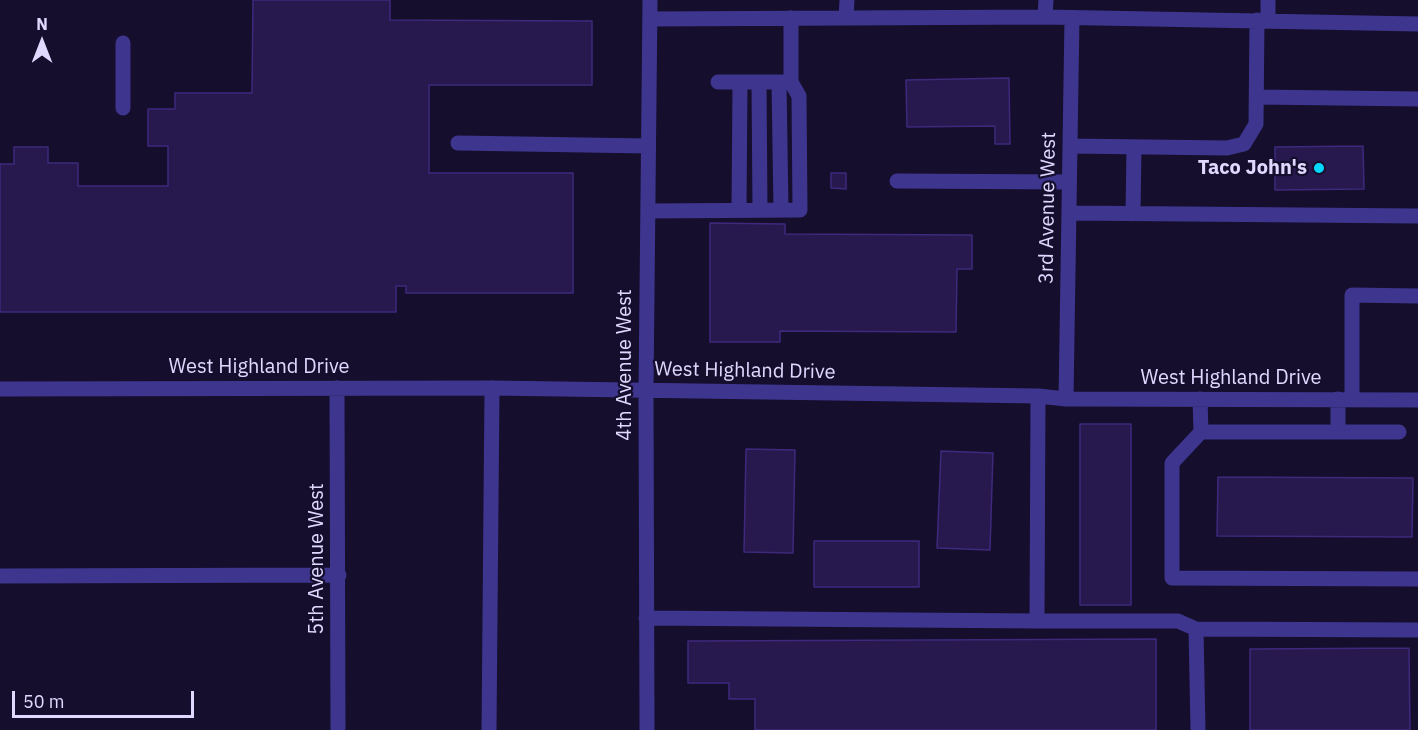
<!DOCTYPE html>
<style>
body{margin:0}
#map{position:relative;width:1418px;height:730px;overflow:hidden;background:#150e2c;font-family:"IBM Plex Sans",sans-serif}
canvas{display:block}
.north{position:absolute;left:12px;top:12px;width:60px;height:60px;-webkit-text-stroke:4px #150e2c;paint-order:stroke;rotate:0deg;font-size:16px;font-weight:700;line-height:24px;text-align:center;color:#e0d9ff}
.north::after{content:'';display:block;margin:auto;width:21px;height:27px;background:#e0d9ff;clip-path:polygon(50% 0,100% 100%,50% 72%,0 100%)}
.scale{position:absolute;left:12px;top:691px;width:182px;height:27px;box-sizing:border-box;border:3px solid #e0d9ff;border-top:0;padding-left:8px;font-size:18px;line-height:21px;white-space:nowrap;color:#e0d9ff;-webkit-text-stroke:4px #150e2c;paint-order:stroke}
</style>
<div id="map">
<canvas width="1418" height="730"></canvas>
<div class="north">N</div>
<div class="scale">50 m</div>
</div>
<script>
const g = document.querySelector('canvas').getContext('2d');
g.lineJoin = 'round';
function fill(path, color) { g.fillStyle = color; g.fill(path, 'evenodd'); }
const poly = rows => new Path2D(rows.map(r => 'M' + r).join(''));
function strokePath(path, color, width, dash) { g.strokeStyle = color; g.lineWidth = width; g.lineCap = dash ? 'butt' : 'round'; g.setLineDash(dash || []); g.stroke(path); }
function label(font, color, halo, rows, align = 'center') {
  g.font = font + ' "IBM Plex Sans",sans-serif'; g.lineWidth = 4.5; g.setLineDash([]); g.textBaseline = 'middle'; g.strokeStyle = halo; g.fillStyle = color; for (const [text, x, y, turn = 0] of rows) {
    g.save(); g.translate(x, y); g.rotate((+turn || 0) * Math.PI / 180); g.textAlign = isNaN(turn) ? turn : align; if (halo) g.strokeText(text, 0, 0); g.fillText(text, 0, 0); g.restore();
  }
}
const building = poly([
 [253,0,390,0,390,20,592,21,592,85,429,85,429,173,573,173,573,293,406,293,406,286,396,286,396,312,0,312,0,164,14,164,14,147,48,147,48,163,78,163,78,186,168,186,168,146,148,146,148,109,175,109,175,93,252,93,253,0],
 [1009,78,1010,144,995,144,995,126,907,127,906,80,1009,78],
 [1363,146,1364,189,1275,190,1275,147,1363,146],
 [831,173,846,173,846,189,831,188,831,173],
 [710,223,785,224,785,234,972,235,972,269,957,269,956,332,780,331,780,342,710,342,710,223],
 [1080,424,1131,424,1131,605,1080,605,1080,424],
 [746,449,795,450,793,553,744,552,746,449],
 [941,451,993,453,990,550,937,548,941,451],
 [1218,477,1413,478,1412,537,1217,536,1218,477],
 [814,541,919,541,919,587,814,587,814,541],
 [1156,639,1156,730,755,730,755,699,729,699,729,683,688,683,688,641,1156,639],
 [1409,648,1410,730,1250,730,1250,649,1409,648]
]);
fill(building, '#27194e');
strokePath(building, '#3e297d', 1.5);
strokePath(poly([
 [1045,17,1046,0],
 [846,18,847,0],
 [650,19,1045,17,1418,24],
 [1268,20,1268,0],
 [123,43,123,108],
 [718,82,791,82,791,18],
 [759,82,760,210],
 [779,82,781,210],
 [1257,97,1418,99],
 [458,143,648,146],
 [1070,146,1227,148,1244,144,1256,124,1257,20],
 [897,181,1069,182],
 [739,210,740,82],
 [648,211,800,210,799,96,791,82],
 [1069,213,1418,216],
 [1133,214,1134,147],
 [337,388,338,730],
 [0,389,492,388,1038,396,1066,399,1418,400],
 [1066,399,1072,18],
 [1200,399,1201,432,1172,463,1172,578,1418,579],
 [1352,399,1352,295,1418,296],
 [1201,432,1399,432],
 [1338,432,1338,399],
 [0,576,339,575],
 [646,618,1037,621,1178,621,1196,629,1198,730],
 [1037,621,1038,396],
 [1196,629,1418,630],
 [489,730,492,388],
 [647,730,646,391,650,0]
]), '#3e358f', 15);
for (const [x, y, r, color] of [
 [1319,168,6,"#05d8ff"]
]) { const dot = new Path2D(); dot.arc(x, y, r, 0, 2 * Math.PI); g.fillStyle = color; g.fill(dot); strokePath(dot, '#150e2c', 2); }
label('bold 20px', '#e0d9ff', '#150e2c', [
 ["Taco John's",1307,168]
], 'right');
label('20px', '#e0d9ff', '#150e2c', [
 ["3rd Avenue West",1048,208,-89],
 ["4th Avenue West",625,365,-90],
 ["West Highland Drive",259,367],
 ["West Highland Drive",745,371,1],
 ["West Highland Drive",1231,378],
 ["5th Avenue West",317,559,-90]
]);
</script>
